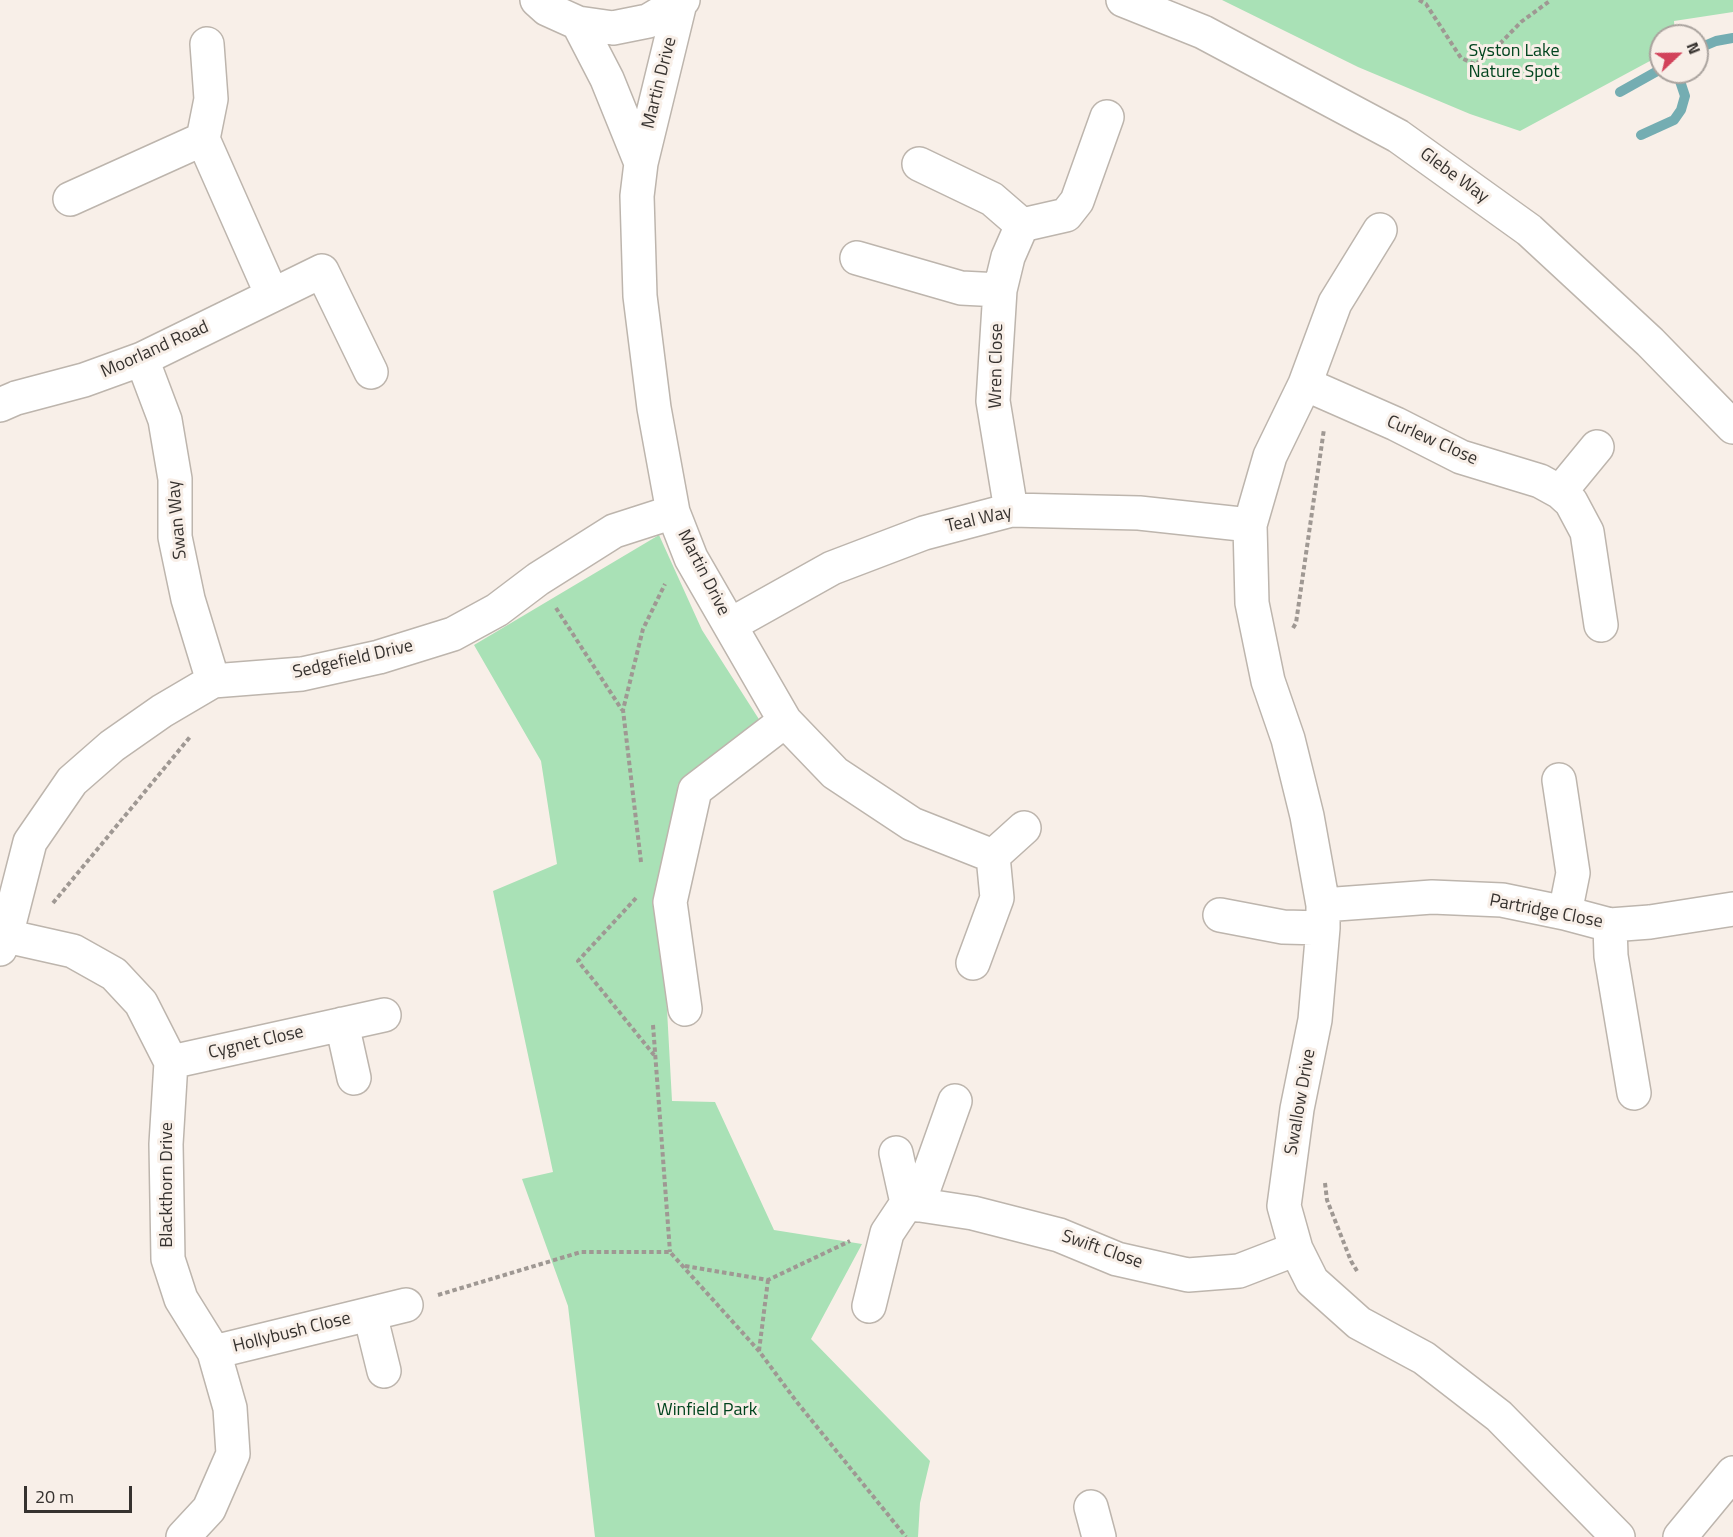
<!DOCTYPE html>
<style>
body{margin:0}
#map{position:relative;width:1733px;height:1537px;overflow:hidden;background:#f8efe8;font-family:"Titillium Web",sans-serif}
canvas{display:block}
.north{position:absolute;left:1649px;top:24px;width:60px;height:60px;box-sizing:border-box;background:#f8efe8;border:2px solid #aaa39e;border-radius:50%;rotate:68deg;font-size:16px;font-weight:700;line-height:24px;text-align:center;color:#36322f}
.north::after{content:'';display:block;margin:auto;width:21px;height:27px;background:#d2425a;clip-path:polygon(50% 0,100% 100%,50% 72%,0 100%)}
.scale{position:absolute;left:24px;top:1486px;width:108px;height:27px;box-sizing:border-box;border:3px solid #36322f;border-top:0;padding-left:8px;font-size:18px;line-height:21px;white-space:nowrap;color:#36322f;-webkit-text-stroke:4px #f8efe8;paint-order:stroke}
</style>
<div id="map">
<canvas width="1733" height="1537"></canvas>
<div class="north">N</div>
<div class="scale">20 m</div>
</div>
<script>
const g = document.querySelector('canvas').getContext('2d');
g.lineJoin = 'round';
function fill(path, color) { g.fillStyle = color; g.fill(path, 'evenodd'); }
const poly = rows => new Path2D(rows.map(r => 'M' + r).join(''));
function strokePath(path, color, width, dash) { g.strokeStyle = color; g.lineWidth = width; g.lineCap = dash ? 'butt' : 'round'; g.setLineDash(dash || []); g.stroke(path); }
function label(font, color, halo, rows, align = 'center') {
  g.font = font + ' "Titillium Web",sans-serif'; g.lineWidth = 6; g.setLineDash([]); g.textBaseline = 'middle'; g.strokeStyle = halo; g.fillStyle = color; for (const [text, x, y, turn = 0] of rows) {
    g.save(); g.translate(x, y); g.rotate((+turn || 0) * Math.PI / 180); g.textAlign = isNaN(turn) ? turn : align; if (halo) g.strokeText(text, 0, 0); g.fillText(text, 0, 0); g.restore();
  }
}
fill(poly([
 [1222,0,1733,0,1733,12,1674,21,1675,36,1661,36,1661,55,1520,131,1470,114,1358,67],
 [659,535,702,630,762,724,678,784,661,900,672,1101,715,1102,774,1230,862,1244,811,1339,930,1461,920,1503,918,1537,595,1537,568,1306,522,1179,553,1172,493,891,557,864,541,761,474,645]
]), '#a9e1b6');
strokePath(poly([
 [1697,49,1716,41,1733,38],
 [1620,92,1661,69],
 [1641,135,1674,120,1681,110,1685,96,1677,72]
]), '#74adb2', 10);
const minor = poly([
 [537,0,547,9,578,23,613,28,648,21,683,0],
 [1123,0,1203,32,1398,136,1529,230,1650,342,1733,427],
 [680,3,641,163,637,196,640,296,654,408,673,512,691,558,785,721,835,773,912,824,993,856],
 [578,23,607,79,641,163],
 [203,139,272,295],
 [203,139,211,99,207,44],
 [919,164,992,199,1022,225,1066,215,1077,201,1107,117],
 [70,199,203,139],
 [1380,230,1335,303,1305,384,1270,456,1250,525,1252,603,1268,681,1288,739,1307,816,1323,905,1323,928,1315,1020,1297,1109,1284,1206,1296,1249,1312,1281,1359,1323,1424,1358,1499,1416,1618,1537],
 [857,258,961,288,1000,290],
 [142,359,165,420,175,479,175,537,188,599,213,681],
 [1305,384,1396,424,1461,457,1540,481,1560,492,1571,502,1587,532,1601,625],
 [0,405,16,398,84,380,142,359,322,271,371,372],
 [1560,492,1597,447],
 [1011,510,993,401,1000,290,1008,257,1022,225],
 [730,625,832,568,924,533,1011,510,1139,513,1250,525],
 [1559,780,1573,873,1565,913],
 [1323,905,1432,897,1502,900,1565,913,1610,925,1650,922,1733,909],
 [1220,915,1283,927,1323,928],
 [1610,925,1611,956,1634,1093],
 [6,936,73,951,114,974,141,1003,171,1062,166,1144,168,1259,181,1299,214,1352,230,1408,233,1454,209,1509,183,1537],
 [0,949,6,936,30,842,72,781,112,746,162,711,213,681,302,674,379,657,453,634,497,610,538,579,614,531,673,512],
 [973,963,997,898,993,856,1024,828],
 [685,1009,670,902,695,790,785,721],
 [342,1024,354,1078],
 [171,1062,384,1015],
 [907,1203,973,1213,1059,1235,1117,1259,1188,1275,1239,1271,1296,1249],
 [918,1205,955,1101],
 [869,1306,887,1233,907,1203,896,1153],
 [370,1314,384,1371],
 [214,1352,406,1305],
 [1091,1507,1099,1537],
 [1680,1537,1733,1473]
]);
strokePath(minor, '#bdb5ad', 36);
strokePath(poly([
 [1419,0,1426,4,1461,58,1475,64,1488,56,1521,22,1551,0],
 [556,608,622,710],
 [1293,628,1296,623,1324,429],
 [641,862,623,710,643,629,665,584],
 [636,898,578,961,654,1055],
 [53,903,190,737],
 [653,1025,670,1252],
 [1325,1183,1327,1200,1351,1261,1357,1271],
 [685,1266,768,1280,850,1241],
 [438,1295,581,1252,670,1252,759,1351,796,1401,906,1537],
 [759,1351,768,1280]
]), '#9f9893', 4, [4.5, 3]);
strokePath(minor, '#fff', 33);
label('18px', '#00441e', '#f8efe8', [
 ["Syston Lake",1514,52],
 ["Nature Spot",1514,73],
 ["Winfield Park",707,1411]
]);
label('18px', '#36322f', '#f8efe8', [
 ["Martin Drive",660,83,-76],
 ["Glebe Way",1454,176,36],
 ["Moorland Road",155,350,-24],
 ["Wren Close",997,366,-89],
 ["Curlew Close",1432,441,24],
 ["Swan Way",178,520,-95],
 ["Teal Way",979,520,-13],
 ["Martin Drive",703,573,63],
 ["Sedgefield Drive",353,660,-13],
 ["Partridge Close",1546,912,11],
 ["Cygnet Close",256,1043,-13],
 ["Swallow Drive",1301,1102,-80],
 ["Blackthorn Drive",168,1185,-90],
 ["Swift Close",1102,1250,19],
 ["Hollybush Close",292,1333,-14]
]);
</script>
